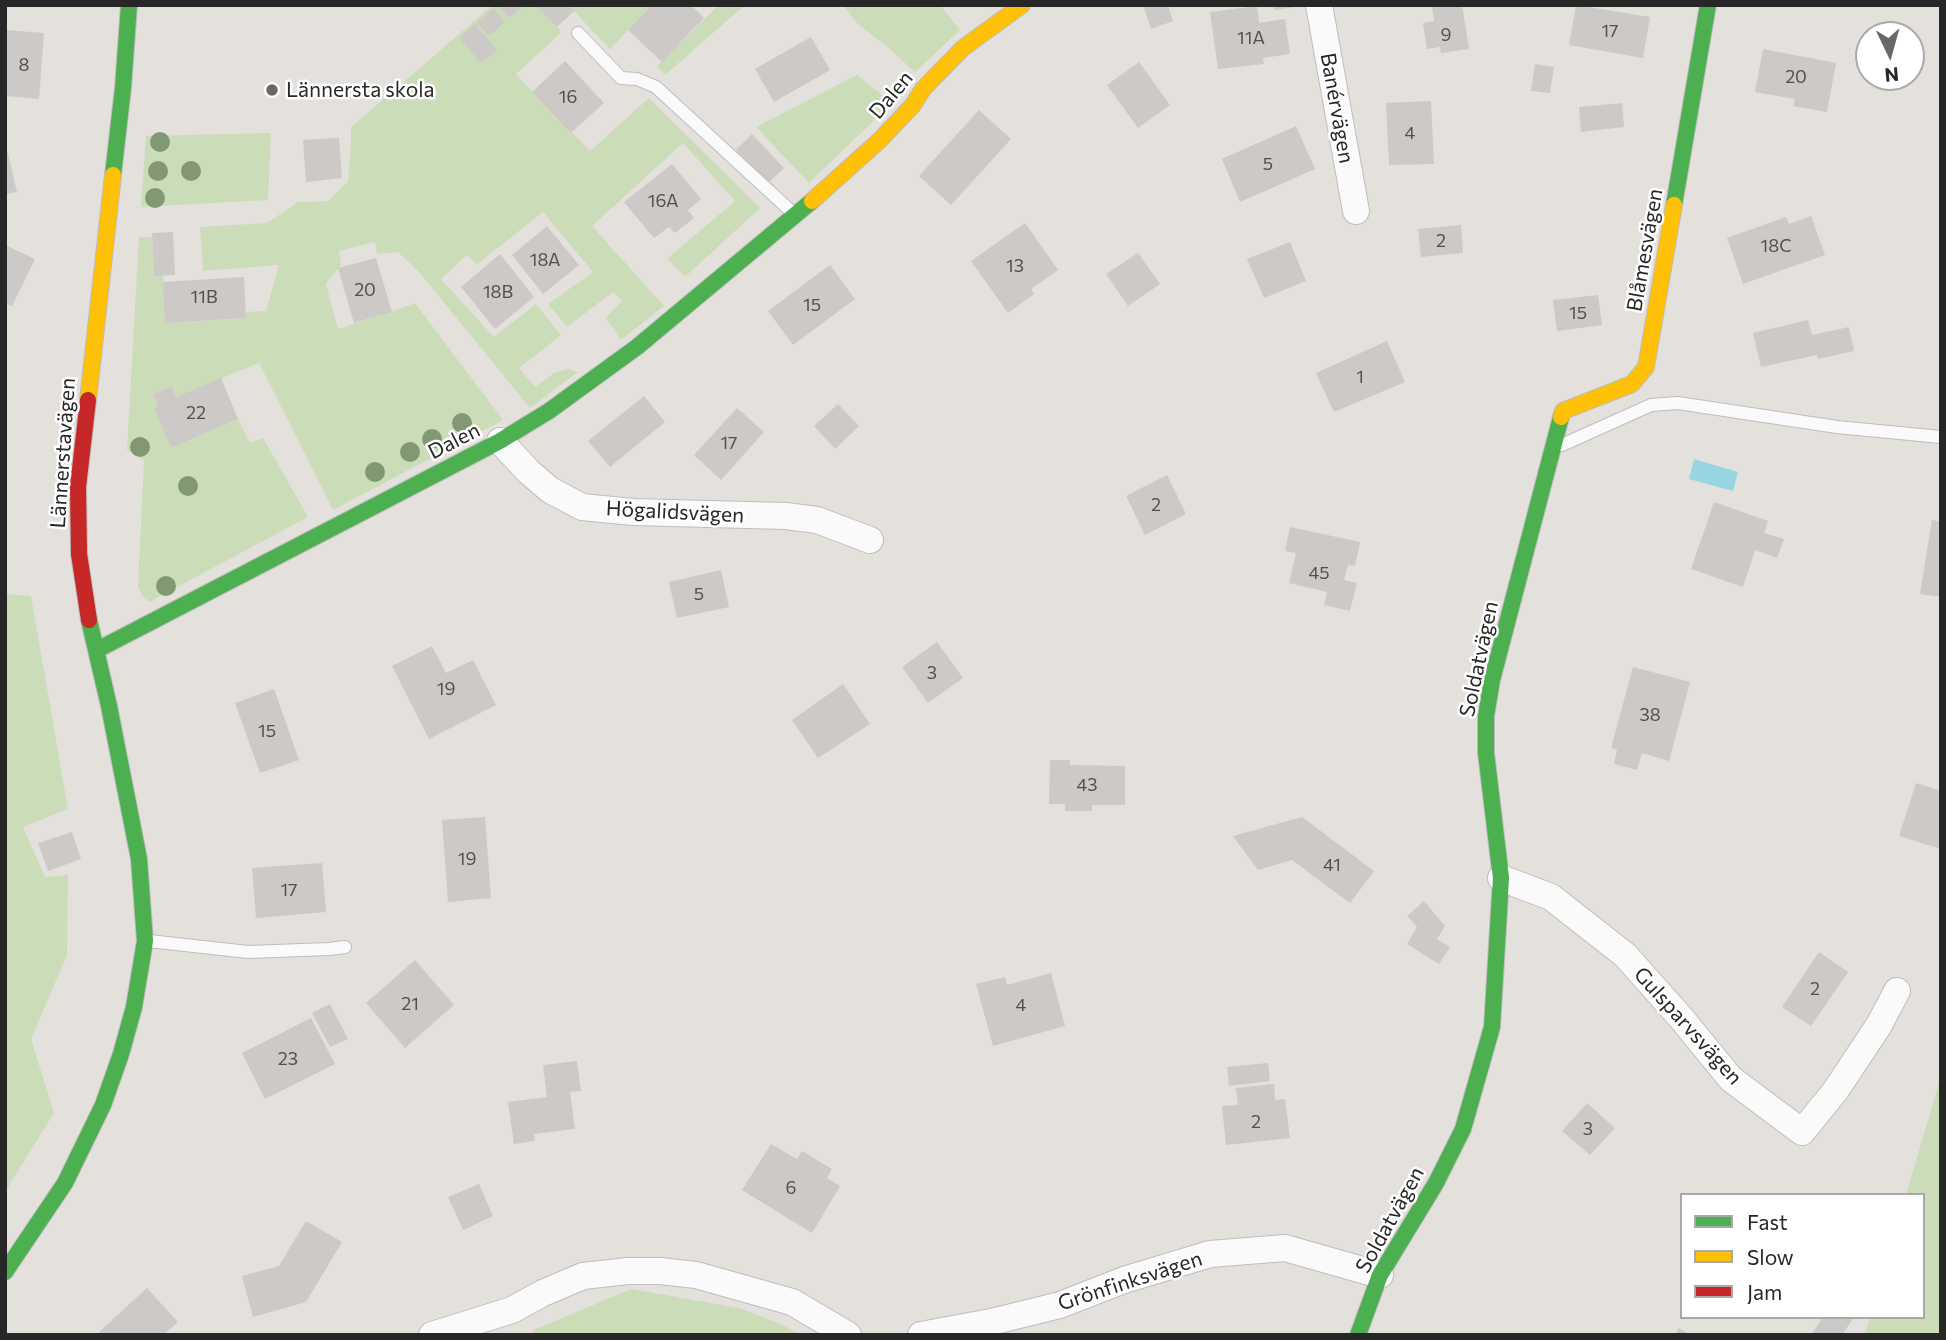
<!DOCTYPE html>
<meta charset="utf-8">
<style>
body{margin:0}
#map{position:relative;width:1946px;height:1340px;overflow:hidden;background:#e4e0dc;font-family:Commissioner,sans-serif}
canvas{display:block}
.frame{position:absolute;inset:0;border:7px solid #272727;pointer-events:none}
.legend{position:absolute;left:1680px;top:1193px;width:245px;height:126px;box-sizing:border-box;background:#fff;border:2px solid #a9a9a9;margin:0;padding:9px 12px;list-style:none;font-size:21px;color:#272727}
.legend li{display:flex;align-items:center;gap:14px;height:35px}
.legend b{width:35px;border:2px solid #a9a9a9}
.north{position:absolute;left:1855px;top:21px;width:70px;height:70px;box-sizing:border-box;background:#fff;border:2px solid #a9a9a9;border-radius:50%;rotate:175deg;font-size:19px;font-weight:700;line-height:28px;text-align:center;color:#272727}
.north::after{content:'';display:block;margin:auto;width:24px;height:32px;background:#696866;clip-path:polygon(50% 0,100% 100%,50% 72%,0 100%)}
</style>
<div id="map">
<canvas width="1946" height="1340"></canvas>
<div class="frame"></div>
<ul class="legend">
<li><b style="height:9px;background:#4caf50"></b>Fast</li>
<li><b style="height:9px;background:#ffc107"></b>Slow</li>
<li><b style="height:9px;background:#c62828"></b>Jam</li>
</ul>
<div class="north">N</div>
</div>
<script>
const g = document.querySelector('canvas').getContext('2d');
g.lineJoin = 'round';
function fill(path, color) { g.fillStyle = color; g.fill(path, 'evenodd'); }
const poly = rows => new Path2D(rows.map(r => 'M' + r).join(''));
function strokePath(path, color, width, dash) { g.strokeStyle = color; g.lineWidth = width; g.lineCap = dash ? 'butt' : 'round'; g.setLineDash(dash || []); g.stroke(path); }
function label(font, color, halo, rows, align = 'center') {
  g.font = font + ' Commissioner,sans-serif'; g.lineWidth = 5; g.setLineDash([]); g.textBaseline = 'middle'; g.strokeStyle = halo; g.fillStyle = color; for (const [text, x, y, turn = 0] of rows) {
    g.save(); g.translate(x, y); g.rotate((+turn || 0) * Math.PI / 180); g.textAlign = isNaN(turn) ? turn : align; if (halo) g.strokeText(text, 0, 0); g.fillText(text, 0, 0); g.restore();
  }
}
fill(poly([
 [493,5,535,5,562,32,516,74,590,151,649,98,760,208,685,277,667,259,735,201,683,143,592,226,664,306,621,340,606,318,622,301,613,292,567,327,548,304,593,272,543,212,477,264,467,255,441,279,494,337,536,304,561,335,519,368,535,387,554,373,568,369,578,372,530,408,420,273,398,252,377,254,375,242,339,251,341,265,326,284,338,329,391,312,415,303,503,420,333,510,259,363,176,397,172,386,153,394,158,406,154,408,171,448,238,419,250,443,263,438,308,517,149,602,143,597,138,587,144,460,127,450,139,237,152,237,154,275,163,275,166,323,245,318,245,312,266,311,279,265,203,271,200,227,267,223,298,202,329,201,348,181,351,146,351,127],
 [568,5,652,5,610,49],
 [719,5,745,5,665,75,657,66],
 [843,5,940,5,960,30,915,72,891,50,857,23],
 [857,75,892,103,809,183,756,127],
 [271,133,268,200,141,207,146,136],
 [5,594,31,596,68,809,23,827,45,877,68,875,67,955,31,1039,54,1113,5,1192],
 [1941,1076,1941,1335,1865,1335,1870,1317,1923,1317,1923,1195,1906,1195],
 [631,1289,739,1308,781,1324,801,1335,531,1335,534,1330]
]), '#cbddb8');
fill(poly([
 [1694,459,1738,472,1733,491,1689,479]
]), '#96d5e1');
fill(poly([
 [498,5,525,5,509,18],
 [535,5,568,5,574,11,557,27],
 [652,5,691,5,704,18,662,62,628,30],
 [1143,5,1168,5,1173,21,1151,29],
 [1273,5,1296,5,1296,7,1274,10],
 [1432,5,1462,5,1469,49,1441,53,1440,47,1427,49,1423,23,1434,21],
 [1576,5,1650,17,1643,58,1569,45],
 [1257,6,1259,23,1285,19,1290,54,1263,58,1264,64,1218,69,1210,12],
 [494,8,505,22,489,36,477,23],
 [475,24,497,50,481,63,459,38],
 [5,30,44,33,39,99,5,96],
 [811,37,830,70,774,102,755,69],
 [1763,49,1836,63,1827,112,1793,106,1795,99,1755,92],
 [565,61,604,103,571,133,532,92],
 [1139,62,1170,105,1138,128,1107,85],
 [1535,64,1554,67,1550,93,1531,91],
 [1431,101,1434,164,1389,165,1386,103],
 [1622,103,1624,127,1581,132,1579,107],
 [979,110,1011,139,951,205,919,176],
 [1296,126,1315,169,1240,202,1222,159],
 [752,134,784,168,768,183,736,150],
 [339,138,342,178,306,182,303,140],
 [5,141,17,192,5,194],
 [672,164,701,199,688,210,694,218,675,233,669,227,654,238,624,202],
 [1811,216,1825,255,1743,284,1727,238,1786,217,1789,224],
 [1025,223,1058,270,1031,289,1034,294,1008,313,971,261],
 [1461,225,1463,253,1421,257,1418,229],
 [547,226,579,265,543,294,512,255],
 [173,232,175,275,154,276,152,233],
 [1290,242,1306,281,1264,298,1247,259],
 [5,245,35,259,12,306,5,303],
 [1138,253,1160,284,1128,306,1106,274],
 [500,254,534,297,495,329,461,287],
 [376,258,392,312,354,323,338,268],
 [830,265,855,299,793,345,768,311],
 [244,277,246,318,165,323,163,282],
 [1598,295,1602,325,1557,331,1553,300],
 [1808,320,1812,335,1849,327,1854,351,1818,359,1817,355,1761,367,1753,333],
 [1387,341,1405,382,1334,412,1316,373],
 [221,378,238,419,171,448,154,408,158,406,153,394,172,386,176,397],
 [644,396,665,422,610,467,588,441],
 [838,404,859,426,835,449,814,426],
 [737,408,764,432,721,480,694,455],
 [1167,475,1186,514,1145,535,1126,496],
 [1714,502,1768,521,1764,533,1784,539,1777,558,1755,550,1743,587,1691,569],
 [1932,520,1941,522,1941,597,1920,594],
 [1290,527,1360,542,1355,566,1348,565,1344,580,1357,583,1350,611,1324,605,1327,592,1289,583,1296,553,1285,551],
 [721,570,729,607,677,618,669,582],
 [937,642,963,678,928,703,902,667],
 [432,646,446,673,473,660,496,705,429,739,392,666],
 [1633,667,1690,682,1669,761,1642,753,1637,770,1614,764,1617,750,1611,748],
 [843,684,870,724,818,758,792,720],
 [274,689,299,760,260,773,235,703],
 [1050,760,1070,760,1070,765,1125,766,1125,805,1092,805,1092,811,1065,811,1065,804,1049,804],
 [1916,783,1941,791,1941,849,1899,836],
 [485,817,491,898,448,902,442,820],
 [1302,817,1374,871,1350,903,1292,860,1258,870,1233,836],
 [72,832,81,859,48,871,38,843],
 [322,863,326,912,256,918,252,868],
 [1424,901,1445,926,1437,939,1450,947,1439,964,1407,944,1417,927,1407,916],
 [1819,952,1848,972,1811,1026,1782,1007],
 [415,960,454,1005,405,1048,366,1003],
 [1051,973,1065,1026,993,1046,976,984,1005,977,1007,985],
 [330,1004,348,1039,330,1047,312,1013],
 [311,1018,335,1064,265,1099,242,1053],
 [577,1061,581,1091,570,1092,575,1129,534,1134,535,1141,514,1144,508,1102,547,1097,543,1065],
 [1268,1063,1270,1081,1229,1086,1227,1067],
 [1274,1084,1275,1100,1285,1099,1290,1138,1226,1145,1222,1106,1238,1105,1236,1088],
 [1587,1103,1615,1128,1590,1155,1562,1131],
 [771,1144,797,1159,802,1151,832,1169,827,1178,840,1186,812,1233,742,1190],
 [479,1184,493,1216,463,1230,448,1197],
 [306,1221,342,1242,306,1302,253,1317,242,1276,279,1266],
 [147,1288,178,1322,163,1335,101,1335,99,1332],
 [1823,1317,1854,1317,1842,1335,1811,1335],
 [1679,1328,1691,1335,1675,1335]
]), '#ccc9c6');
const lane = poly([
 [578,33,621,78,637,79,656,87,793,213],
 [1562,445,1651,405,1678,403,1837,427,1941,437],
 [149,941,248,952,329,949,345,947]
]);
const street = poly([
 [1319,5,1356,211],
 [500,441,529,472,550,490,582,507,633,512,786,516,817,520,870,540],
 [1501,878,1551,897,1625,955,1682,1019,1731,1079,1802,1132,1836,1090,1879,1025,1897,991],
 [432,1335,512,1310,543,1293,583,1276,628,1271,660,1271,696,1275,792,1302,848,1335],
 [921,1335,991,1322,1060,1305,1124,1280,1210,1254,1285,1248,1380,1275]
]);
const fast = poly([
 [113,175,123,88,129,5],
 [1674,205,1708,5],
 [97,650,500,441,549,411,637,347,812,201],
 [5,1272,65,1183,103,1105,121,1054,134,1007,145,941,139,859,109,706,89,620],
 [1358,1335,1380,1275,1436,1183,1463,1129,1492,1027,1501,878,1486,753,1486,716,1492,680,1561,417]
]);
const slow = poly([
 [812,201,880,140,913,105,923,89,963,48,1022,5],
 [88,400,113,175],
 [1561,417,1563,411,1632,384,1646,367,1674,205]
]);
const jam = poly([
 [88,400,78,487,79,554,89,620]
]);
strokePath(lane, '#bebdbe', 14);
strokePath(street, '#bebdbe', 28);
strokePath(fast, '#bebdbe', 18);
strokePath(slow, '#bebdbe', 18);
strokePath(jam, '#bebdbe', 18);
strokePath(lane, '#fbfafa', 12);
strokePath(street, '#fbfafa', 26);
strokePath(fast, '#4caf50', 16);
strokePath(slow, '#ffc107', 16);
strokePath(jam, '#c62828', 16);
g.fillStyle = '#829774';
for (const [x, y] of [
 [160,142],
 [158,171],
 [191,171],
 [155,198],
 [462,423],
 [432,439],
 [140,447],
 [410,452],
 [375,472],
 [188,486],
 [166,586]
]) { g.beginPath(); g.arc(x, y, 10, 0, 2 * Math.PI); g.fill(); }
for (const [x, y, r, color] of [
 [272,90,7,"#696866"]
]) { const dot = new Path2D(); dot.arc(x, y, r, 0, 2 * Math.PI); g.fillStyle = color; g.fill(dot); strokePath(dot, '#fff', 2.5); }
label('18px', '#515050', null, [
 ["17",1610,31],
 ["9",1446,35],
 ["11A",1251,38],
 ["8",24,65],
 ["20",1796,77],
 ["16",568,97],
 ["4",1410,133],
 ["5",1268,164],
 ["16A",663,201],
 ["2",1441,241],
 ["18C",1776,246],
 ["18A",545,260],
 ["13",1015,266],
 ["20",365,290],
 ["18B",498,292],
 ["11B",204,297],
 ["15",812,305],
 ["15",1578,313],
 ["1",1360,377],
 ["22",196,413],
 ["17",729,443],
 ["2",1156,505],
 ["45",1319,573],
 ["5",699,594],
 ["3",932,673],
 ["19",446,689],
 ["38",1650,715],
 ["15",267,731],
 ["43",1087,785],
 ["19",467,859],
 ["41",1332,865],
 ["17",289,890],
 ["2",1815,989],
 ["21",410,1004],
 ["4",1021,1005],
 ["23",288,1059],
 ["2",1256,1122],
 ["3",1588,1129],
 ["6",791,1188]
]);
label('21px', '#272727', '#fff', [
 ["Lännersta skola",286,90]
], 'left');
label('21px', '#272727', '#fff', [
 ["Dalen",891,95,-50],
 ["Banérvägen",1337,108,80],
 ["Blåmesvägen",1645,250,-80],
 ["Dalen",454,441,-27],
 ["Lännerstavägen",63,453,-86],
 ["Högalidsvägen",675,512,3],
 ["Soldatvägen",1479,659,-78],
 ["Gulsparvsvägen",1688,1026,48],
 ["Soldatvägen",1390,1220,-61],
 ["Grönfinksvägen",1130,1281,-18]
]);
</script>
